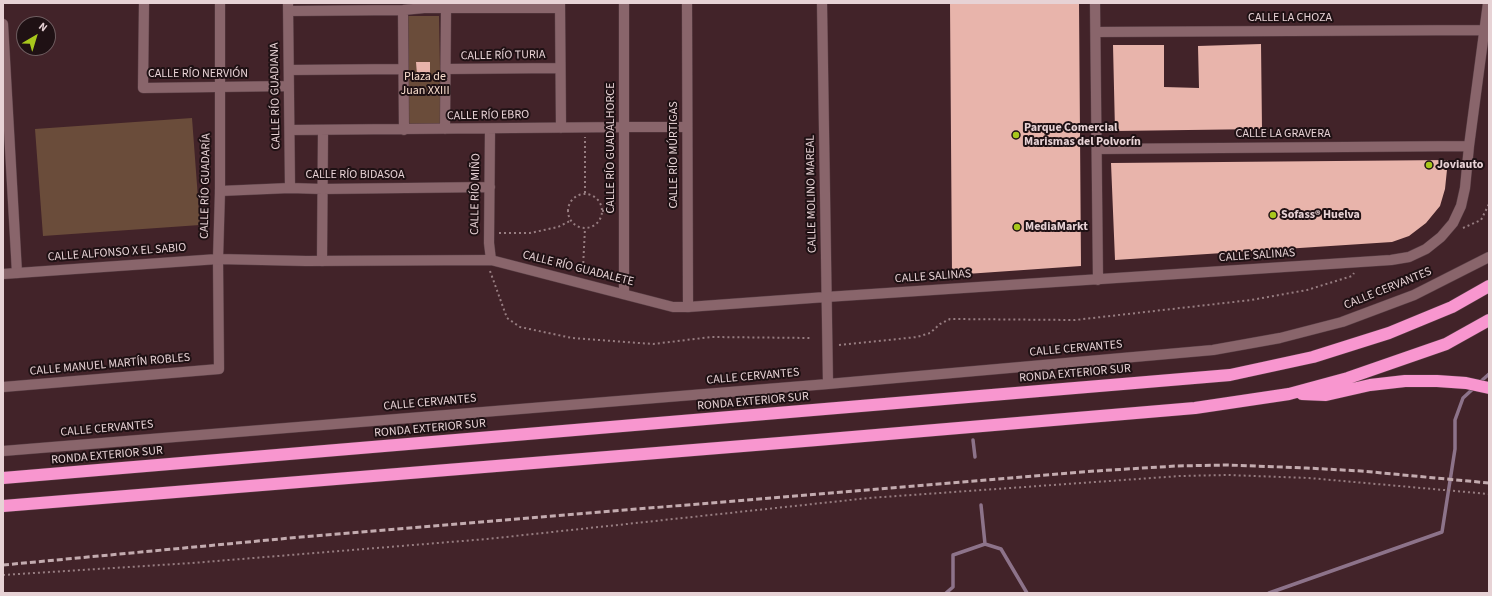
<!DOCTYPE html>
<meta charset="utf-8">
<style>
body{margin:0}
#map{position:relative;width:1492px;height:596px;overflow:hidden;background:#422329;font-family:"Source Sans 3",sans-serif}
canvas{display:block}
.frame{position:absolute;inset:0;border:4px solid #e7d2d5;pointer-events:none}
.north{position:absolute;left:16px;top:16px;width:40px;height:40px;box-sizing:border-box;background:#1f1114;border:1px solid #6f5e61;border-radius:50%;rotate:38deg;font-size:11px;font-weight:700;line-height:16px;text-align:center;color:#e7d2d5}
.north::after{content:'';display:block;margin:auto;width:14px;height:18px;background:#a8c71c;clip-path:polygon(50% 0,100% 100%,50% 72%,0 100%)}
</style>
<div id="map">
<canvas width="1492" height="596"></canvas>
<div class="frame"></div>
<div class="north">N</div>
</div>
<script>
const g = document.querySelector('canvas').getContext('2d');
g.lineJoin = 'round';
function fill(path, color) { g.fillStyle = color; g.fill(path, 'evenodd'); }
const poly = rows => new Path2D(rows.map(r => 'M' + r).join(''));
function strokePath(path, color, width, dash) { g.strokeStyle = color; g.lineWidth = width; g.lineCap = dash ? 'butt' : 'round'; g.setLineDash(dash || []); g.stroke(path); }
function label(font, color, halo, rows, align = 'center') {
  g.font = font + ' "Source Sans 3",sans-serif'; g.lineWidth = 4; g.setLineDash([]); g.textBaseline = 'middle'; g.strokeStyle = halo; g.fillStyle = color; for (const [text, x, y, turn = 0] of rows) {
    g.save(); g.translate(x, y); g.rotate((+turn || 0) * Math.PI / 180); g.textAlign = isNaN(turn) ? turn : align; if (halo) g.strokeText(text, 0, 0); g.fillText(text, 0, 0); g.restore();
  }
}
fill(poly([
 [408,16,439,16,441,126,409,126],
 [192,118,200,225,43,236,35,129]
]), '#6a4c3a');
strokePath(poly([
 [1479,383,1489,374],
 [973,440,975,457],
 [981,505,985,544],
 [946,593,953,587,953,555,985,544,1001,549,1027,593],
 [1269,593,1442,532,1455,449,1455,420,1463,398,1475,387]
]), '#8d738a', 3.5);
fill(poly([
 [950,3,1079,3,1081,266,952,275],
 [1261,44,1262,129,1115,131,1113,45,1164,45,1164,87,1199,88,1198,46],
 [416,62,430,62,430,74,417,75],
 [1448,160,1445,189,1440,206,1426,223,1409,236,1392,242,1115,260,1111,163]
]), '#e8b4ab');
const street = poly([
 [144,3,143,88,289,86],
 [288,3,290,188],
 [560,3,561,128],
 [624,3,624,294],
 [687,3,688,307],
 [1095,3,1098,280],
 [403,10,404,130],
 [288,11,403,10,424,8,560,8],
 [3,24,17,273],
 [1096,32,1485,30],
 [446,69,560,68],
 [289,70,403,69],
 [445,129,446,8],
 [490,129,489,243,491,260],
 [290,130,625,127,687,127],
 [1097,149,1469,146],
 [220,191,290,188,322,189,490,187],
 [322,261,323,131],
 [826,297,1391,260,1409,257,1426,249,1441,237,1453,223,1461,206,1465,188,1469,146,1488,3],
 [3,387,219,369,218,259]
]);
const secondary = poly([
 [822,3,828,384],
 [218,259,220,191,220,3],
 [3,274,218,259,306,261,491,260,673,307,688,307,826,297],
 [3,451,828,384,1213,350,1280,338,1342,322,1414,295,1489,257]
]);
const highway = poly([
 [1302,394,1326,395,1370,385,1405,381,1437,381,1466,383,1489,388],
 [3,478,1230,375,1313,357,1389,333,1452,307,1489,286],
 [3,506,817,440,1195,408,1289,394,1348,378,1446,344,1489,320]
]);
strokePath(street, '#593f45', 11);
strokePath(secondary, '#593f45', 11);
strokePath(highway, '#593f45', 13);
strokePath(poly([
 [585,193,585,137],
 '568 211a17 17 0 1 1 34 0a17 17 0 1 1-34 0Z',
 [602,211,610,210],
 [1463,228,1481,220,1489,204],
 [499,233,530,233,558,227,570,221],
 [583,268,585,228],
 [490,271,507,318,520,327,572,338,653,344,711,337,811,338],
 [839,345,917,337,930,333,940,324,950,319,1075,320,1251,300,1307,290,1352,276,1354,273],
 [3,575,192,563,487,539,869,498,1180,476,1228,475,1309,478,1489,494]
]), '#977d81', 2, [2, 3]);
strokePath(street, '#89656b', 10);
strokePath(secondary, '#89656b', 10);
strokePath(highway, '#f896cf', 12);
strokePath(poly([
 [3,565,301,537,1095,471,1176,466,1228,465,1306,468,1361,471,1489,483]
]), '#c3abaf', 3, [6, 3]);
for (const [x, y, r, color] of [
 [1016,135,4,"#a8c71c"],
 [1429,165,4,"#a8c71c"],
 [1273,215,4,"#a8c71c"],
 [1017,227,4,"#a8c71c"]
]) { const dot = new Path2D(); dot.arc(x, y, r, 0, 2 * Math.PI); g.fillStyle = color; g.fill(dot); strokePath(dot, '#1f1114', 1.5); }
label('12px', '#e7d2d5', '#1f1114', [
 ["CALLE LA CHOZA",1290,18],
 ["CALLE RÍO TURIA",503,56,-1],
 ["CALLE RÍO NERVIÓN",198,74],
 ["CALLE RÍO GUADIANA",276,96,-91],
 ["CALLE RÍO EBRO",488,116,-1],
 ["CALLE LA GRAVERA",1283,134],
 ["CALLE RÍO GUADALHORCE",611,148,-90],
 ["CALLE RÍO MÚRTIGAS",674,155,-90],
 ["CALLE RÍO BIDASOA",355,175],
 ["CALLE RÍO GUADARÍA",206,186,-89],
 ["CALLE RÍO MIÑO",476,194,-89],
 ["CALLE MOLINO MAREAL",812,194,-91],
 ["CALLE ALFONSO X EL SABIO",117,253,-4],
 ["CALLE SALINAS",1257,256,-4],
 ["CALLE RÍO GUADALETE",578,269,14],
 ["CALLE SALINAS",933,277,-4],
 ["CALLE CERVANTES",1388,289,-22],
 ["CALLE CERVANTES",1076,349,-5],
 ["CALLE MANUEL MARTÍN ROBLES",110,365,-5],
 ["RONDA EXTERIOR SUR",1075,374,-5],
 ["CALLE CERVANTES",753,377,-5],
 ["RONDA EXTERIOR SUR",753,402,-5],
 ["CALLE CERVANTES",430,403,-5],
 ["CALLE CERVANTES",107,429,-5],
 ["RONDA EXTERIOR SUR",430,429,-5],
 ["RONDA EXTERIOR SUR",107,456,-5]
]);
label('12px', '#f8ddcd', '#1f1114', [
 ["Plaza de",425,77],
 ["Juan XXIII",425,91]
]);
label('bold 12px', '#e7d2d5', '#1f1114', [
 ["Parque Comercial",1024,128],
 ["Marismas del Polvorín",1024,142],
 ["Joviauto",1437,165],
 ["Sofass® Huelva",1281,215],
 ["MediaMarkt",1025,227]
], 'left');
</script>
